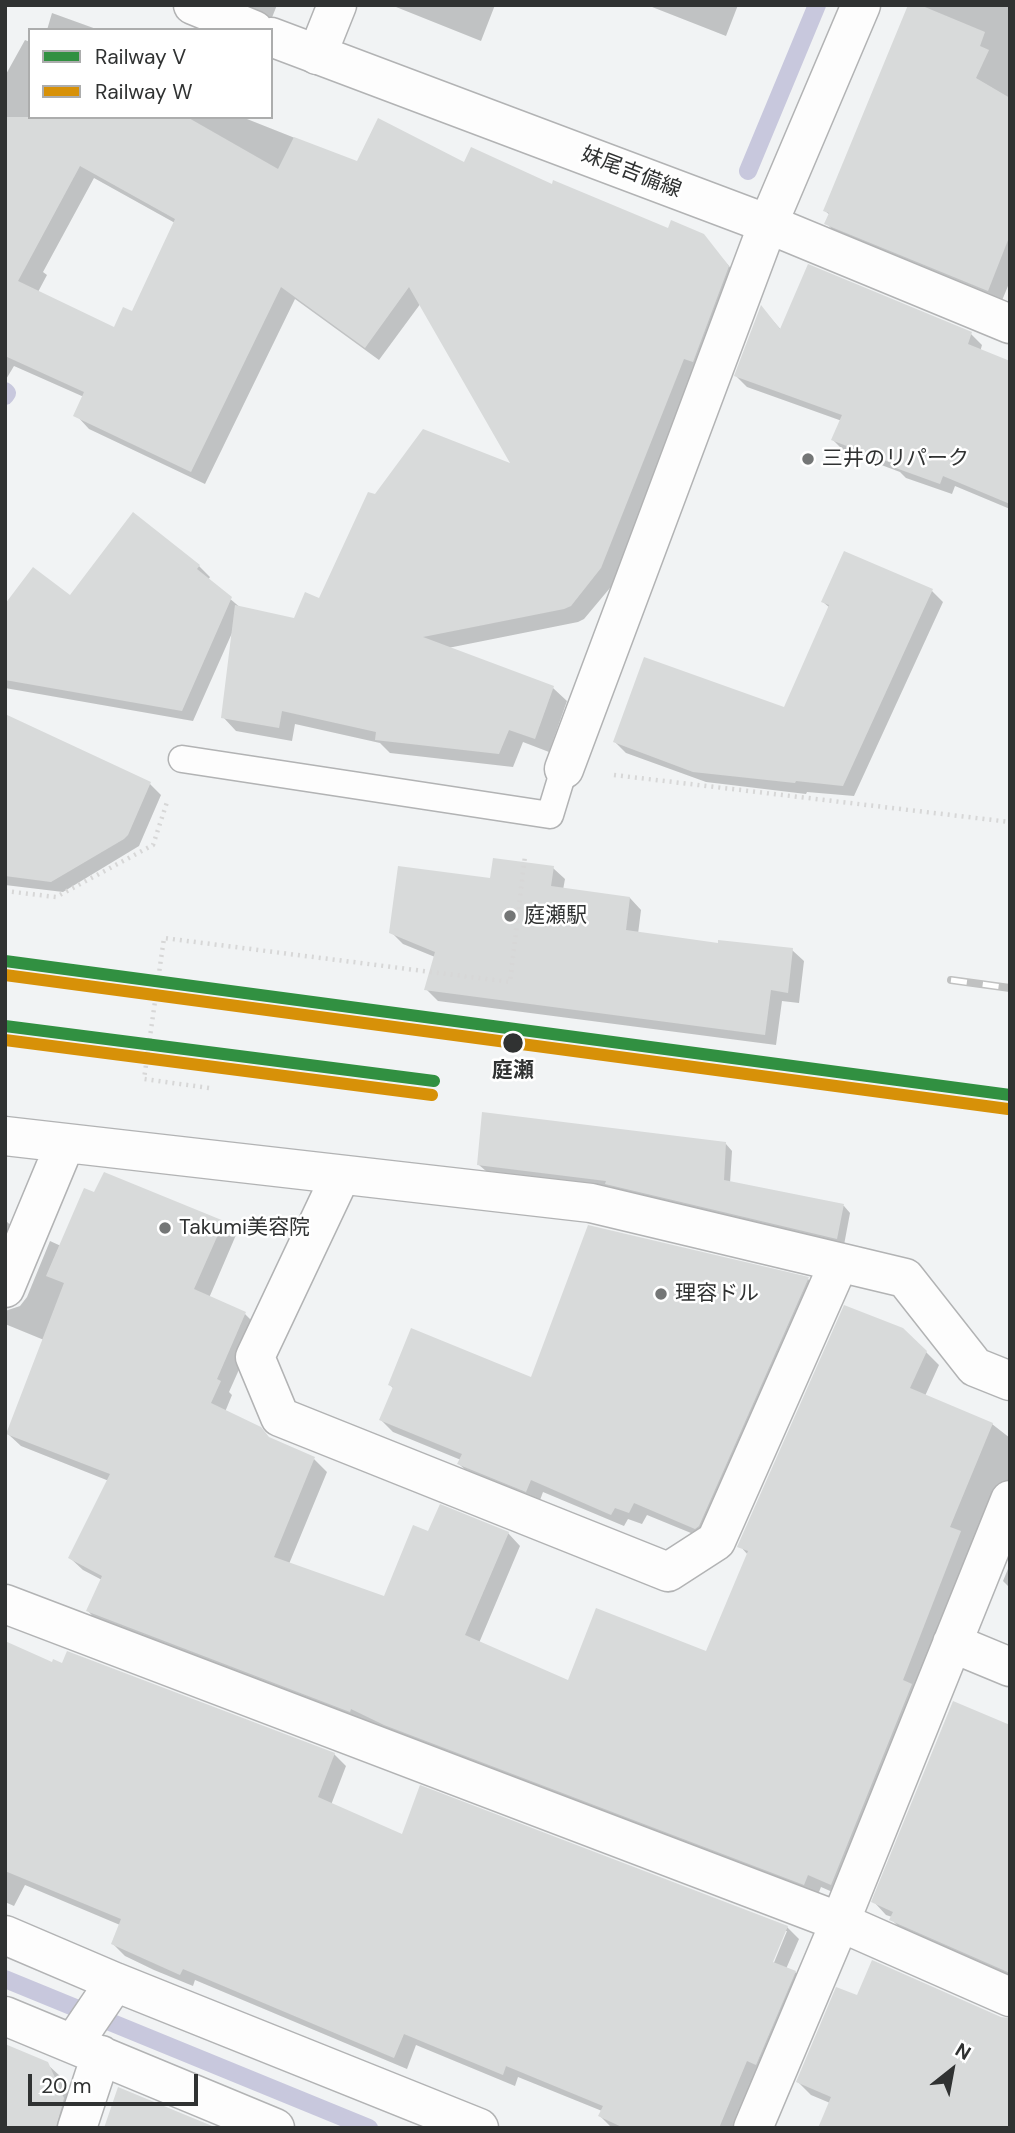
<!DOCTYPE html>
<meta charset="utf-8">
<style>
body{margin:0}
#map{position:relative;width:1015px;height:2133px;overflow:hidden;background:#f1f3f4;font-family:"DM Sans",sans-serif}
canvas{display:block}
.frame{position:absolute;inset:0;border:7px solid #303232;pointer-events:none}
.legend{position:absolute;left:28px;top:28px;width:245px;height:91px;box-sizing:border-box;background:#fff;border:2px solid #acadad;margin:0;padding:9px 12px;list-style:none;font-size:21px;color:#303232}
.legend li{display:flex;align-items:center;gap:14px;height:35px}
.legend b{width:35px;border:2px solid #acadad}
.north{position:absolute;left:917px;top:2035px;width:70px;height:70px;-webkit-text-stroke:5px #fff;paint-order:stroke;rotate:31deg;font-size:19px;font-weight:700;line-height:28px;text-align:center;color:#303232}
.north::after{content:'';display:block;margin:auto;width:24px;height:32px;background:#303232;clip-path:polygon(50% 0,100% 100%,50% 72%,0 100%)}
.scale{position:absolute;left:28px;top:2074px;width:170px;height:32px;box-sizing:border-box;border:4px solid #303232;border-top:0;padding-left:9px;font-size:21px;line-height:24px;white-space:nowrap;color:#303232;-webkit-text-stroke:5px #fff;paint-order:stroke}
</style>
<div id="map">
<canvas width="1015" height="2133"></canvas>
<div class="frame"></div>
<ul class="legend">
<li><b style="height:9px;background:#319041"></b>Railway V</li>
<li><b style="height:9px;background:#d79108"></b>Railway W</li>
</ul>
<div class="north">N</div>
<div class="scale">20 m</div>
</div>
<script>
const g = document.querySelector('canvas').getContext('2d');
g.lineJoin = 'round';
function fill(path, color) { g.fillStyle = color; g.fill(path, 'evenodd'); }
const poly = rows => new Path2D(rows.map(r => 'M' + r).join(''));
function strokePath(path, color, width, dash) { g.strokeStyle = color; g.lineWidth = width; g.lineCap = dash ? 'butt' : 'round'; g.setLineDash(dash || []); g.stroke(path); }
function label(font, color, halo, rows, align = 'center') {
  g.font = font + ' "DM Sans","Noto Sans JP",sans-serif'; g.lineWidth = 5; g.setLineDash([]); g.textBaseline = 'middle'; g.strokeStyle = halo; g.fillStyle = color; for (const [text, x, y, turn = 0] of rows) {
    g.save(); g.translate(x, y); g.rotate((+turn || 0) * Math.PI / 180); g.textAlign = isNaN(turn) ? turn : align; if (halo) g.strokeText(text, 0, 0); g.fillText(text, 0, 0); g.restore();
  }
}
fill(poly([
 [236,5,277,5,271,20],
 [391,5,495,5,481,41],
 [647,5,738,5,726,36],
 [909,5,1010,5,1010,281,1001,303,839,236,826,223,830,215,825,211],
 [52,13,99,30,47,30],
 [25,40,30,42,30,117,242,117,358,163,465,165,553,186,669,230,703,236,742,281,615,582,584,619,578,622,448,648,553,688,567,701,549,752,523,742,513,767,390,753,380,743,295,724,292,741,236,731,223,717,232,633,193,721,5,688,5,607,70,598,199,566,210,577,208,580,242,609,295,620,320,600,375,497,514,466,421,303,379,360,295,299,205,484,89,429,76,415,84,397,14,366,5,381,5,76],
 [94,178,175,223,133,314,115,330,38,292,47,275,43,272],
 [762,308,782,331,971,334,982,345,980,352,1010,364,1010,509,955,486,952,494,906,478,900,472,844,451,833,440,842,421,747,387,736,376],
 [845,553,932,591,943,602,854,796,807,792,806,794,706,782,626,753,615,742,785,709,830,608,823,602],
 [5,716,150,784,161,795,139,846,63,892,5,885],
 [553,868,565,879,563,890,630,898,641,910,638,934,719,945,792,950,804,961,799,1003,782,1001,776,1045,438,1001,426,989,435,957,403,944,391,932,491,880],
 [726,1144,732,1151,730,1183,844,1206,850,1213,844,1245,614,1190,611,1187,486,1171,479,1165],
 [5,1220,21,1235,5,1273],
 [223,1222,236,1235,209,1298,245,1314,258,1327,229,1392,232,1395,225,1412,272,1440,314,1459,327,1472,289,1564,385,1598,429,1534,508,1533,520,1546,479,1643,569,1682,707,1654,748,1555,740,1546,926,1352,939,1365,925,1396,992,1424,1010,1438,1010,1495,844,1897,821,1887,817,1897,100,1624,88,1611,102,1580,83,1570,70,1558,109,1481,21,1446,8,1434,44,1340,5,1324,5,1311,20,1306,27,1297,50,1241,61,1246],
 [808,1279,820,1291,708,1540,647,1515,642,1524,628,1519,624,1526,543,1492,539,1503,472,1476,459,1464,461,1460,393,1432,381,1420,394,1389,390,1385,532,1380],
 [1010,1564,1010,1588,1003,1581],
 [5,1643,53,1664,334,1754,346,1766,331,1805,403,1837,787,1927,799,1939,786,1969,795,1972,807,1984,736,2128,612,2128,600,2116,602,2111,518,2077,515,2086,416,2045,407,2069,195,1980,193,1986,154,1970,125,1956,113,1944,120,1925,25,1885,14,1906,5,1902],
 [784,1931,787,1931,771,1970,768,1969],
 [1010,1727,1010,1979,904,1932,891,1919,892,1917,886,1915,874,1902],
 [858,1997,1001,2019,830,2103,811,2095,798,2082],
 [47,2064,60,2076,75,2111,70,2128,5,2128]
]), '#0003');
strokePath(poly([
 [748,171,817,5],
 [5,391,7,393,5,396],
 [5,1979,369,2128]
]), '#c8c8dd', 18);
fill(poly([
 [908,5,920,5,985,32,980,46,989,50,976,78,1010,98,1010,235,988,291,824,224,829,213,823,211],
 [5,117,187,117,278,169,294,137,357,161,378,118,464,162,471,147,552,184,553,180,668,228,671,220,704,234,729,266,693,362,684,359,601,568,571,606,564,609,423,637,554,686,535,739,509,730,499,754,375,740,376,732,282,711,279,728,221,718,235,605,294,618,305,592,319,598,368,492,375,494,423,429,510,463,409,287,365,348,281,287,191,472,73,416,84,392,5,356],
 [80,166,175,219,132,311,123,307,114,327,18,281],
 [808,264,972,332,968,344,1010,361,1010,504,943,476,940,484,893,467,894,464,831,440,842,415,734,376,761,305,780,329],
 [133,512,200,565,197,569,232,597,182,711,5,680,5,604,33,567,70,595],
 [844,551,933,589,843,786,796,781,795,783,693,772,613,742,644,657,784,707,829,605,821,602],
 [5,714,151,782,128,835,124,839,51,882,5,876],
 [493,858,554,866,551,886,630,897,626,930,718,943,718,940,793,948,788,993,771,990,765,1035,424,990,435,952,389,933,398,866,490,878],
 [482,1112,726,1142,724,1180,844,1204,837,1239,605,1184,606,1181,477,1165],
 [104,1172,224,1221,194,1289,246,1312,217,1379,221,1381,211,1403,261,1427,269,1437,315,1457,274,1557,384,1596,413,1525,428,1531,440,1504,509,1532,465,1635,568,1680,596,1608,706,1651,748,1551,737,1547,844,1305,903,1328,927,1351,910,1388,993,1423,950,1527,961,1531,903,1680,912,1684,831,1885,808,1875,804,1885,384,1725,351,1709,350,1712,86,1611,102,1576,68,1558,110,1474,6,1434,64,1283,46,1276,84,1188,94,1192],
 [588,1225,809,1277,699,1526,695,1529,634,1503,629,1513,615,1508,611,1515,531,1480,526,1492,457,1464,462,1454,379,1420,393,1387,388,1385,411,1328,531,1377],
 [5,1641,52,1662,53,1659,62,1663,67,1651,335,1753,318,1797,402,1834,420,1785,788,1926,773,1962,796,1971,756,2065,747,2061,719,2128,624,2128,598,2116,603,2106,506,2066,503,2075,404,2034,394,2058,183,1969,180,1975,111,1944,121,1919,5,1871],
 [953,1701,1010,1725,1010,1973,889,1920,893,1912,871,1902],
 [872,1960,1001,2017,1010,2018,1010,2128,818,2128,831,2097,796,2082,836,1987,857,1995],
 [5,2044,48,2062,64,2098,56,2128,5,2128],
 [118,2087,217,2128,104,2128]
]), '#d8dada');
const service = poly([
 [182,759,550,815,564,769]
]);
const minor = poly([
 [317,55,337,5],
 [564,769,768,224,1010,324],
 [5,1136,591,1203,905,1278,975,1367,1010,1381],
 [341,1175,255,1357,280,1417,668,1572,716,1541,839,1263],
 [5,1288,65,1144],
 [5,1604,840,1922,1010,1997],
 [952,1643,1010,1667],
 [5,1935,115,1982,479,2128],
 [5,2016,275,2128],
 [73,2044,115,1982],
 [77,2128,101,2055],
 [753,2128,840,1922,1010,1500]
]);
const secondary = poly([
 [193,5,254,30],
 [271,37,768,224,861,5]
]);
strokePath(service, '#b2b3b4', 29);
strokePath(minor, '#b2b3b4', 41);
strokePath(secondary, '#b2b3b4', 41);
strokePath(poly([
 [614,775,1010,822],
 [5,891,56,897,153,845,168,799],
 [209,1088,144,1079,164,938,510,982,525,856]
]), '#d7d7d7', 4.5, [2, 5]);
strokePath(service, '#fdfdfd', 26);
strokePath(minor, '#fdfdfd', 38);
strokePath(secondary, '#fdfdfd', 38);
const rail = poly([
 [951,980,1010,988]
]);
strokePath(rail, '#c0c1c1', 8);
strokePath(rail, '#fff', 5, [16]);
strokePath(poly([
 [5,961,1010,1095],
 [5,1026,434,1081]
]), '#319041', 12);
strokePath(poly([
 [5,975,1008,1109],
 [5,1040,432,1095]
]), '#d79108', 12);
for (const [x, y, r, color] of [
 [808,459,7,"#747676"],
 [510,916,7,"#747676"],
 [513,1043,11,"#303232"],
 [165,1228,7,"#747676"],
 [661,1294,7,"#747676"]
]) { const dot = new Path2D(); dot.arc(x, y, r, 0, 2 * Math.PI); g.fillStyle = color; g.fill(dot); strokePath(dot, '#fff', 2.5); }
label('21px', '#303232', '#fff', [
 ["妹尾吉備線",631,173,21]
]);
label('21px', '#303232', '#fff', [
 ["三井のリパーク",822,459],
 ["庭瀬駅",524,916],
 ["Takumi美容院",179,1228],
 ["理容ドル",675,1294]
], 'left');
label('bold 21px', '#303232', '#fff', [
 ["庭瀬",513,1071]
]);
</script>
